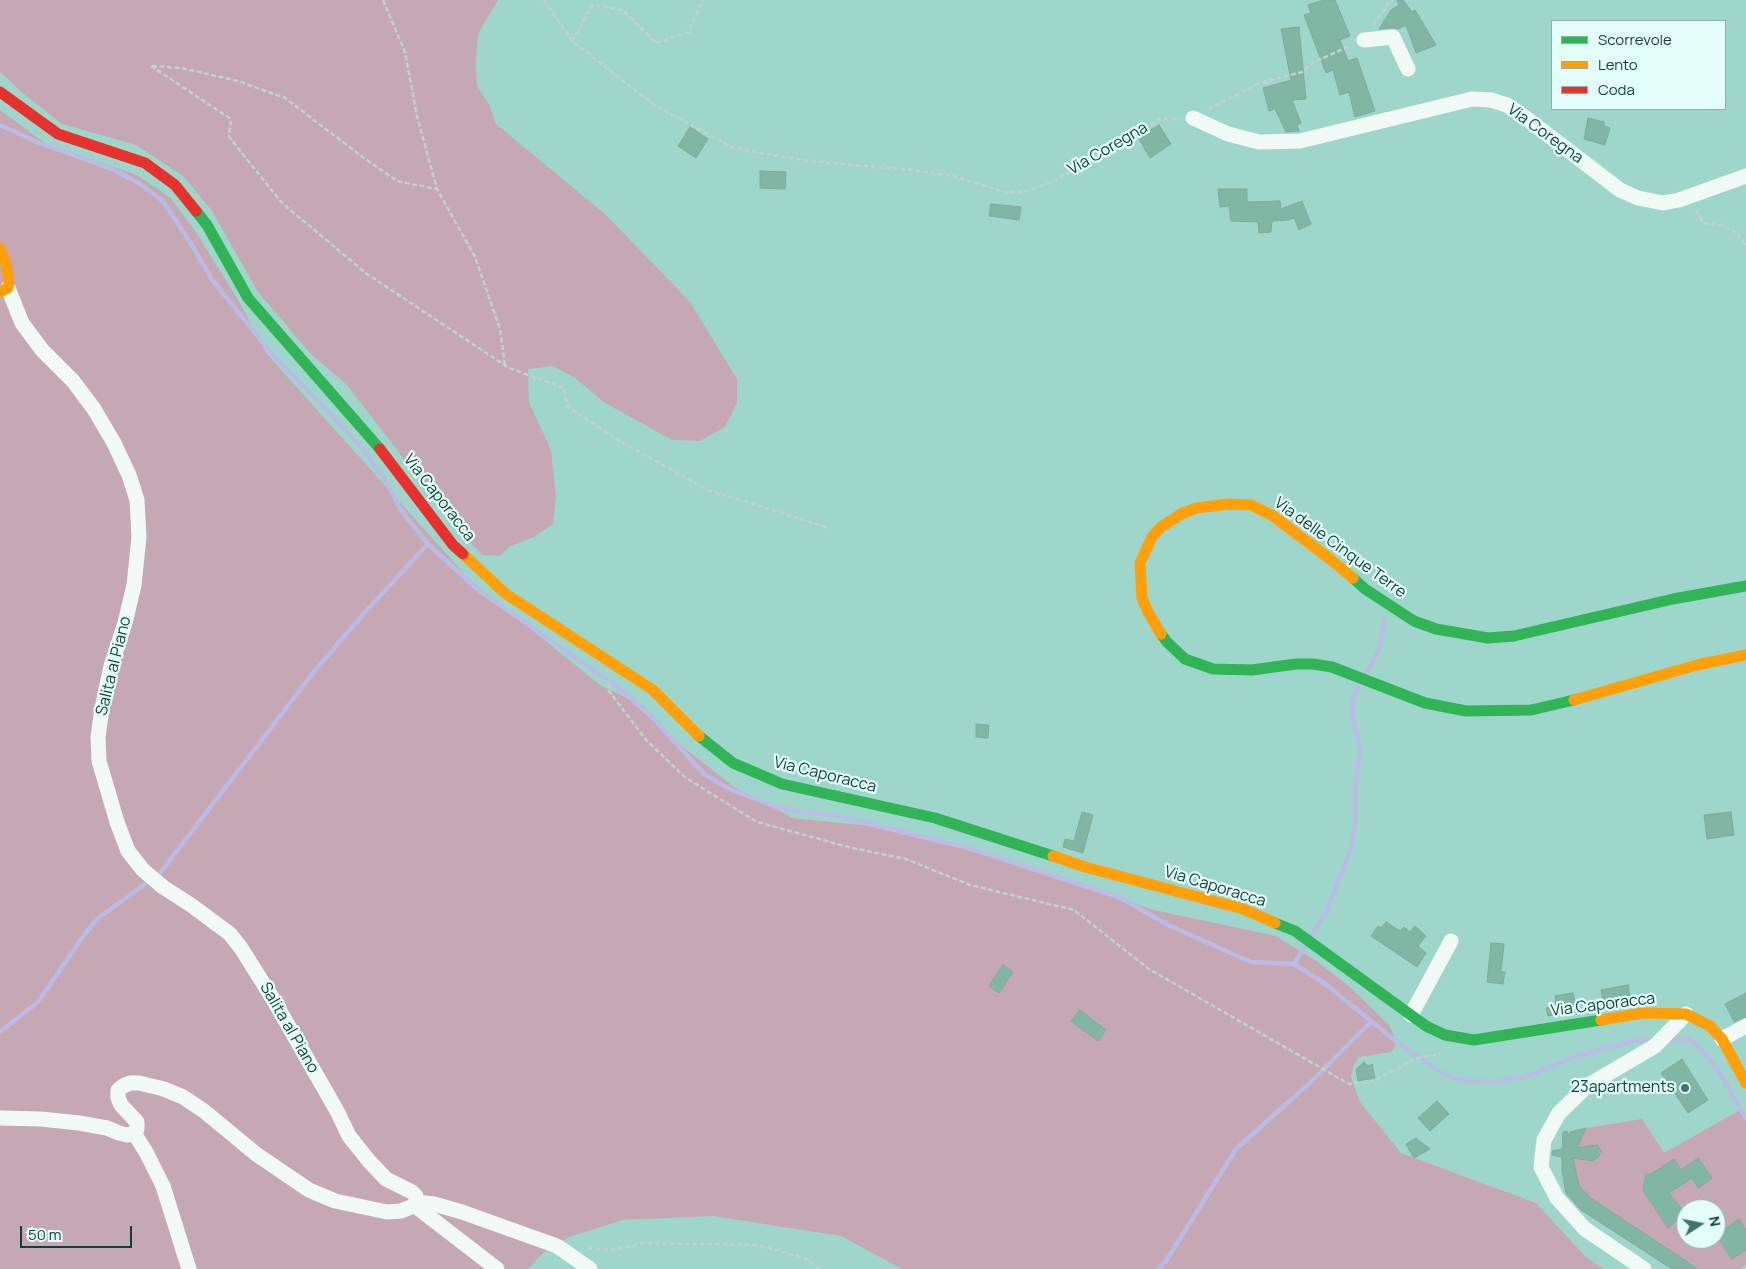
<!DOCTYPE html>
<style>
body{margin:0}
#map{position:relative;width:1746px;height:1269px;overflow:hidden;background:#9fd6cb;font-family:Manrope,sans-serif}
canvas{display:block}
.legend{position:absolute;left:1551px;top:20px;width:175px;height:90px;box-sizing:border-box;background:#e3fef8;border:1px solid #90b1ab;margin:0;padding:6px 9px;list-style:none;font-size:15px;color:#133e37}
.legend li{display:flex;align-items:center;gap:10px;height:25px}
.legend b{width:25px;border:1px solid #90b1ab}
.north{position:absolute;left:1676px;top:1199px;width:50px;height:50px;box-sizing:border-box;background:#e3fef8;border:1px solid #90b1ab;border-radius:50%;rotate:79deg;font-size:14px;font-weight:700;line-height:20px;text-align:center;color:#133e37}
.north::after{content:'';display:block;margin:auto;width:18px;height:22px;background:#44736b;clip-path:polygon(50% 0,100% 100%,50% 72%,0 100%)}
.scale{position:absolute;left:20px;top:1226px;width:112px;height:22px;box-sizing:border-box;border:2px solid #133e37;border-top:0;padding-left:6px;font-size:15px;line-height:18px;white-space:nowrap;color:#133e37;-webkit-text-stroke:4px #e3fef8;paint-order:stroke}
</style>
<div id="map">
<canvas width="1746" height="1269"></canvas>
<ul class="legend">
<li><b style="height:6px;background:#30b455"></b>Scorrevole</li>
<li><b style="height:6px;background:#ff9f0a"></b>Lento</li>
<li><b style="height:6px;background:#e5322d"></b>Coda</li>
</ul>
<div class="north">N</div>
<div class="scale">50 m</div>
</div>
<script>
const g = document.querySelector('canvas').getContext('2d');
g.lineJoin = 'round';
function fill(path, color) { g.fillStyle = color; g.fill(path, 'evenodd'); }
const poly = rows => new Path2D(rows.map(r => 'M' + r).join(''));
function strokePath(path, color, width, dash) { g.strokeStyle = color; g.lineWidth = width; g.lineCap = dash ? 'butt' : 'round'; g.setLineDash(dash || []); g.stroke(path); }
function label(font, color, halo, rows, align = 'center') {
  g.font = font + ' Manrope,sans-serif'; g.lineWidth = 4.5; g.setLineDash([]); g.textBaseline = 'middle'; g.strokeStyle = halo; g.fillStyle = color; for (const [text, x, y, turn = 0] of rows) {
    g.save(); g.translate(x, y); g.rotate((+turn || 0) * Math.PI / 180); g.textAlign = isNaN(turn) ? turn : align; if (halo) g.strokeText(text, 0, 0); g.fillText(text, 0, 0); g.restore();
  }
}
fill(poly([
 [0,0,498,0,478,34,476,63,477,86,489,104,496,124,606,215,690,302,737,379,737,403,725,427,700,441,672,440,605,403,575,378,553,366,528,369,529,402,551,450,556,498,553,524,534,537,510,546,500,556,482,555,455,525,347,385,310,353,258,292,212,211,183,176,136,145,62,124,25,95,0,72],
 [0,110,45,143,137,175,171,198,198,235,241,305,266,353,469,579,600,685,644,706,678,743,734,787,793,818,880,827,985,852,1154,910,1276,936,1318,962,1350,987,1389,1025,1396,1040,1395,1047,1391,1052,1359,1057,1354,1065,1351,1077,1360,1102,1401,1153,1536,1203,1586,1257,1604,1269,902,1269,841,1236,713,1216,623,1220,569,1237,543,1253,528,1269,0,1269],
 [1740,1110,1746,1120,1746,1265,1740,1269,1672,1269,1566,1193,1562,1171,1562,1147,1570,1132,1586,1128,1642,1119,1664,1153],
 [1686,1209,1716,1209,1716,1239,1686,1239]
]), '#c6a8b4');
strokePath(poly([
 [0,125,37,142,112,169,139,183,163,201,190,242,213,281,273,355,328,411,362,448,387,483,401,510,428,544,477,589,619,688,652,717,704,774,729,789,779,808,841,817,968,848,1119,897,1170,926,1251,962,1294,964,1324,983,1402,1046,1440,1072,1460,1080,1496,1082,1527,1076,1578,1056,1633,1041,1657,1039],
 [1366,674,1379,650,1384,619],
 [1312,935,1327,911,1351,848,1355,824,1355,789,1360,748,1352,714,1353,699,1359,685],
 [1294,964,1305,946],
 [0,1032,38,1002,84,935,97,919,160,873,313,673,365,612,428,544],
 [1667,1039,1688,1039,1697,1045,1719,1072,1746,1118],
 [1158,1269,1166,1261,1236,1149,1313,1080,1371,1022]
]), '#bbbce6', 4.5);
const building = poly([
 [1324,0,1335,0,1350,36,1340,40,1348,61,1357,58,1375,111,1355,117,1349,92,1340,95,1333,70,1326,73,1304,15,1311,13,1308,5,1324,0],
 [1397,0,1403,0,1412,12,1415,10,1436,45,1416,53,1406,25,1398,29,1392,28,1379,29,1391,10,1399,5,1397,0],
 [1299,27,1306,99,1292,100,1301,123,1297,125,1299,131,1286,132,1275,109,1269,111,1263,88,1291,80,1281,29,1299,27],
 [1588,118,1604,122,1604,126,1610,128,1605,145,1584,139,1588,118],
 [1159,125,1171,144,1150,158,1138,137,1159,125],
 [690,127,708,139,696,158,678,146,690,127],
 [760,171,786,172,785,189,760,188,760,171],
 [1218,189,1247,189,1247,202,1280,201,1281,209,1302,201,1311,224,1299,230,1294,218,1288,220,1272,221,1271,232,1259,233,1258,222,1231,221,1229,206,1220,207,1218,189],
 [991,204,1021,207,1019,220,989,216,991,204],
 [976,724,989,725,988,738,976,737,976,724],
 [1082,812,1093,815,1083,853,1063,847,1065,839,1074,841,1082,812],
 [1731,812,1734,835,1707,839,1704,815,1731,812],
 [1386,922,1400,931,1404,927,1410,932,1415,926,1426,936,1418,946,1426,953,1417,967,1371,936,1378,926,1381,928,1386,922],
 [1491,943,1504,944,1501,972,1505,972,1503,984,1487,982,1491,943],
 [1003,965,1013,972,999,993,989,986,1003,965],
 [1628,985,1631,1002,1604,1007,1601,990,1628,985],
 [1573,993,1577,1011,1548,1016,1546,1008,1556,1006,1555,996,1573,993],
 [1746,993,1746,1017,1734,1022,1725,1004,1746,993],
 [1080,1010,1106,1030,1098,1041,1071,1021,1080,1010],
 [1682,1059,1708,1100,1688,1113,1661,1073,1682,1059],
 [1364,1062,1368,1066,1372,1064,1375,1078,1358,1081,1356,1069,1364,1062],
 [1437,1101,1449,1114,1430,1131,1418,1118,1437,1101],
 [1586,1128,1577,1148,1597,1145,1601,1151,1598,1157,1593,1161,1573,1158,1579,1186,1592,1199,1698,1269,1672,1269,1581,1210,1566,1193,1562,1171,1562,1157,1552,1155,1552,1151,1562,1149,1563,1132,1567,1131,1568,1136,1570,1132,1586,1128],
 [1416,1138,1430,1149,1414,1158,1406,1144,1416,1138],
 [1698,1158,1712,1178,1698,1188,1692,1178,1669,1193,1685,1213,1668,1228,1643,1190,1646,1174,1651,1174,1674,1159,1681,1170,1698,1158],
 [1739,1219,1746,1230,1746,1250,1732,1259,1716,1234,1716,1226,1725,1229,1739,1219]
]);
fill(building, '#81b6a5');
strokePath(building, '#81a89c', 1);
strokePath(poly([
 [383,0,405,52,417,116,437,189,475,257,500,329,505,365],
 [544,0,572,41,653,104,729,146,753,152,817,162,913,170,953,176,1004,192,1023,192,1050,183,1123,142,1160,119,1180,119],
 [1373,25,1388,4,1393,0],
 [572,41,593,4,624,11,656,43,689,32,703,0],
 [151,66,231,119,229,137,282,203,367,274,509,368,564,388,568,407,618,440,708,490,829,528],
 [152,66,181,68,238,81,285,98,364,158,397,181,436,189],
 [1208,109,1263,82,1302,72,1314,62,1350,46],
 [1696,210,1703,223,1721,225,1736,232,1746,246],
 [610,683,608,690,647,741,686,778,757,822,852,848,906,859,970,885,1074,910,1149,969,1349,1084,1374,1081,1415,1059,1440,1054],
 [588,1248,610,1250,645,1243,757,1245,804,1258,821,1269]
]), '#c1d2cf', 2.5, [5, 2.5]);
strokePath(poly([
 [1364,40,1393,37,1408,69],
 [1193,118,1228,134,1259,142,1300,141,1472,99,1491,100,1507,105,1526,118,1620,190,1638,198,1663,203,1679,200,1746,176],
 [8,288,22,323,42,350,73,381,94,409,114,443,129,475,137,500,139,537,134,585,125,623,111,666,102,708,98,737,99,761,117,822,128,851,143,870,163,887,191,905,230,934,241,948,273,999,337,1111,349,1136,369,1161,386,1179,412,1192,416,1196,417,1202],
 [1411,1015,1451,941],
 [1722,1039,1746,1026],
 [0,1118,41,1119,79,1123,107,1128,119,1133,127,1135,134,1133,137,1129,137,1122,121,1105,118,1098,118,1090,123,1086,130,1083,139,1083,164,1089,183,1097,204,1111,256,1154,309,1190,335,1201,387,1212,401,1211,411,1207,417,1202],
 [134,1133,146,1152,163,1186,189,1269],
 [417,1202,434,1204,462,1212,557,1246,590,1269],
 [414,1205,497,1269],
 [1644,1269,1585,1229,1557,1198,1541,1167,1544,1140,1559,1113,1587,1086,1655,1046,1686,1014]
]), '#f1f9f7', 15);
strokePath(poly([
 [196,211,207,225,248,298,380,449],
 [1353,578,1365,589,1414,621,1436,629,1488,638,1514,636,1673,599,1746,586],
 [1161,634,1167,642,1185,659,1213,669,1252,670,1296,664,1313,664,1332,667,1425,703,1466,711,1531,710,1574,700],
 [699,736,733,763,782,784,935,818,1053,856],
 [1275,923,1295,931,1426,1026,1445,1035,1474,1040,1601,1020]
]), '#30b455', 11);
strokePath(poly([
 [0,248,6,264,9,282,8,288,0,292],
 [463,554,506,594,653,690,699,736],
 [1161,634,1148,612,1142,598,1140,563,1152,537,1161,527,1183,513,1197,508,1229,504,1251,505,1273,516,1330,559,1353,578],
 [1574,700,1697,665,1746,655],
 [1053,856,1085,867,1243,909,1275,923],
 [1601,1020,1643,1013,1686,1014,1710,1026,1722,1039,1746,1083]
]), '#ff9f0a', 11);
strokePath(poly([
 [0,92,58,134,145,163,175,185,196,211],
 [380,449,453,545,463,554]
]), '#e5322d', 11);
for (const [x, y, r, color] of [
 [1685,1088,5,"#44736b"]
]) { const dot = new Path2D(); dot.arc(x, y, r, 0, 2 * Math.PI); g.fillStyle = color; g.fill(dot); strokePath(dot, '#e3fef8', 2); }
label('16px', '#133e37', '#e3fef8', [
 ["Via Coregna",1545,134,36],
 ["Via Coregna",1108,149,-30],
 ["Via Caporacca",439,498,52],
 ["Via delle Cinque Terre",1340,548,36],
 ["Salita al Piano",114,666,-76],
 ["Via Caporacca",825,775,14],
 ["Via Caporacca",1215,887,17],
 ["Via Caporacca",1603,1005,-7],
 ["Salita al Piano",289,1028,60]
]);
label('16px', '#133e37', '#e3fef8', [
 ["23apartments",1675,1088]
], 'right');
</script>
